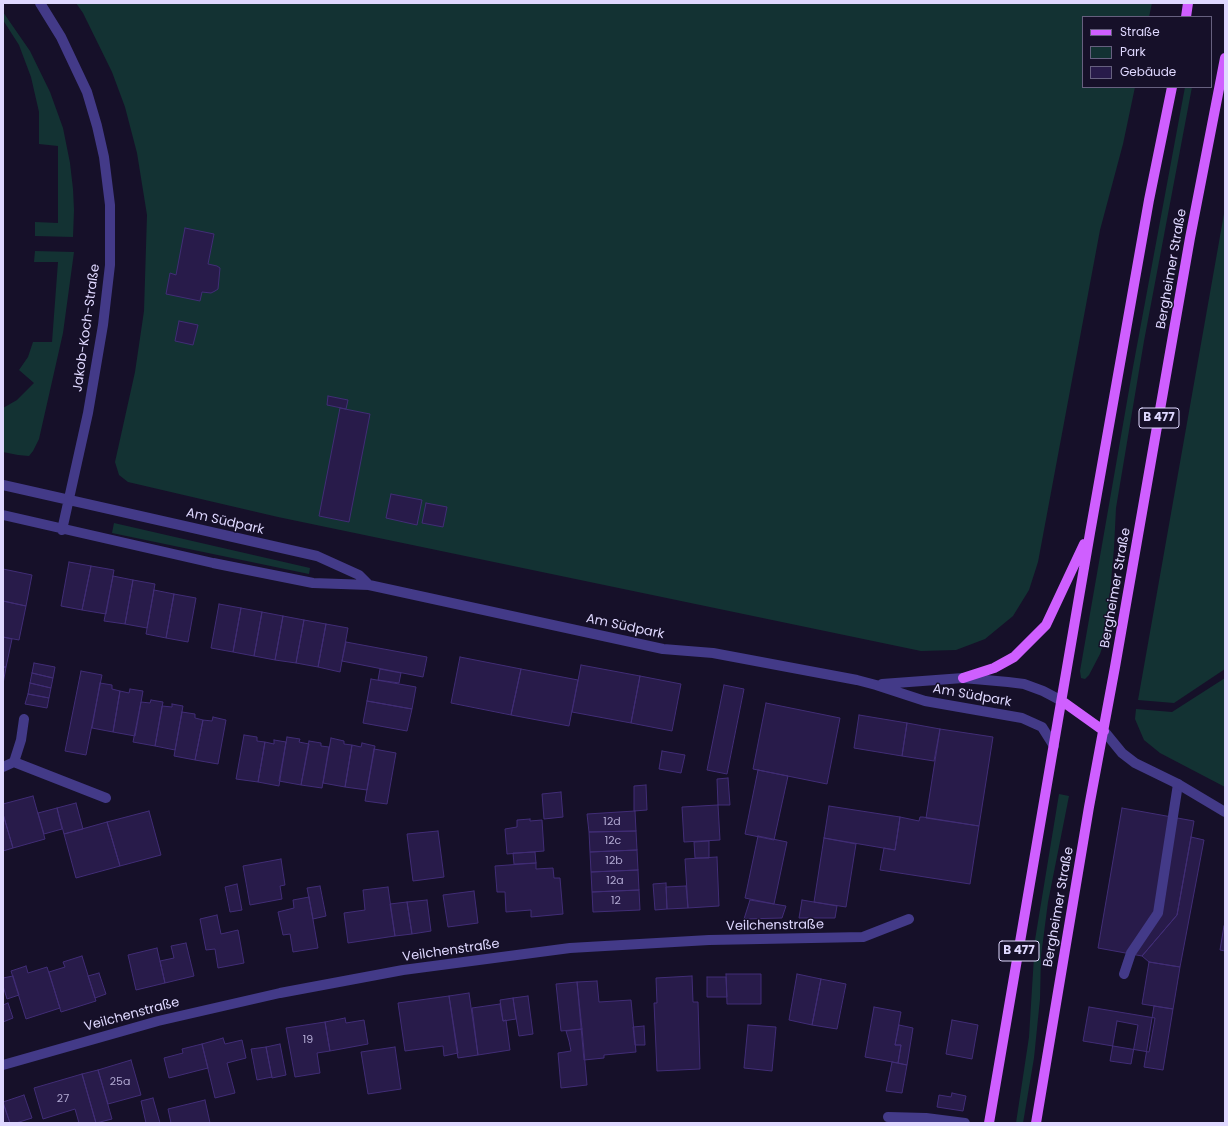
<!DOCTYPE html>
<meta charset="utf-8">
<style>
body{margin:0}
#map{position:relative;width:1228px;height:1126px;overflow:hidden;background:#161029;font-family:Poppins,sans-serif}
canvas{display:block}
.frame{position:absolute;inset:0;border:4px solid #dfd8ff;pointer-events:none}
.legend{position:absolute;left:1082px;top:16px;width:130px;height:72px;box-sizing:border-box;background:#161029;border:1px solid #66607f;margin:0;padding:5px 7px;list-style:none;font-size:12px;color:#dfd8ff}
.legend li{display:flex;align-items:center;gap:8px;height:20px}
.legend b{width:20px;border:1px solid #66607f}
</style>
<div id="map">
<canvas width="1228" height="1126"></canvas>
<div class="frame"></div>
<ul class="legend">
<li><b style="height:5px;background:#cf5fff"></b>Straße</li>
<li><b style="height:11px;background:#133233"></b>Park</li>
<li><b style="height:11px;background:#281b4a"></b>Gebäude</li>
</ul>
</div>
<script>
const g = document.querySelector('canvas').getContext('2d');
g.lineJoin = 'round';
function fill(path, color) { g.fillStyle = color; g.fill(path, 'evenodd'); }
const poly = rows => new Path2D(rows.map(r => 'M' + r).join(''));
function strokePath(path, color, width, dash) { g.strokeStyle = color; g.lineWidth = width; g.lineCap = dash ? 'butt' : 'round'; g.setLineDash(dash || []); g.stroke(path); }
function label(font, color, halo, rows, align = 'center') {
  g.font = font + ' Poppins,sans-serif'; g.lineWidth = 3; g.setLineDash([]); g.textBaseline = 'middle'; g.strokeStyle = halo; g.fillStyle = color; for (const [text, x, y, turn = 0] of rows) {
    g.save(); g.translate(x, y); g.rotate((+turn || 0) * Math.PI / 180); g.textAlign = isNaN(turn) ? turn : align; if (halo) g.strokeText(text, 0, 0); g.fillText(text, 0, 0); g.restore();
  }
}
fill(poly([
 [76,3,1152,3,1149,17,1083,17,1083,87,1135,87,1123,144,1100,230,1038,562,1029,590,1013,616,985,639,956,650,921,651,278,517,128,482,119,475,115,462,135,372,144,311,147,215,137,153,125,107,112,72,83,13],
 [3,12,30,51,50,92,63,128,70,163,73,189,74,210,73,237,35,236,35,222,58,223,58,146,39,144,39,112,31,77,19,45,3,20],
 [1185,87,1192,87,1144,341,1116,508,1114,548,1107,626,1104,642,1100,654,1089,675,1085,679,1081,678,1080,671,1133,367],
 [1225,208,1225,669,1174,703,1138,700],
 [35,251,74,252,63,333,39,439,33,451,29,456,18,455,3,452,3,408,17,400,34,383,19,370,28,357,33,342,52,342,58,262,34,262],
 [114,523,310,568,309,574,112,533],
 [1225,678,1225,787,1160,753,1144,740,1135,719,1136,709,1172,712],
 [1059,794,1069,796,1048,902,1041,956,1040,999,1034,1058,1023,1123,1016,1123,1029,1037,1035,940]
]), '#133233');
const building = poly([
 [185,228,214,234,208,264,217,266,220,268,218,289,215,291,211,293,202,292,200,301,166,294,170,273,176,275,185,228],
 [179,321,198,325,193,345,175,341,179,321],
 [328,396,348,400,346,409,327,405,328,396],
 [340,408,370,414,349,522,319,516,340,408],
 [391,494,422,500,417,525,386,518,391,494],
 [426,503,447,507,443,527,422,523,426,503],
 [69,562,91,566,82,610,61,606,69,562],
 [91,566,114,570,106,614,82,610,91,566],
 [3,569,32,575,26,606,3,601,3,569],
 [113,576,133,580,125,624,104,621,113,576],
 [133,580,155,584,147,628,125,624,133,580],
 [154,590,174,594,166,638,146,634,154,590],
 [174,594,196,598,188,642,166,638,174,594],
 [3,601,26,606,19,640,3,637,3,601],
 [219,604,241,608,233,652,211,648,219,604],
 [241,608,262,612,254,656,233,652,241,608],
 [262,612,283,616,275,660,254,656,262,612],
 [283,616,304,620,296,663,275,660,283,616],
 [304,620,326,624,318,667,296,663,304,620],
 [326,624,348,628,340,672,318,667,326,624],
 [3,637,12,639,6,667,3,667,3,637],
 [346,642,427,657,423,677,342,661,346,642],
 [460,657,521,669,511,715,451,703,460,657],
 [34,663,55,667,53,678,32,673,34,663],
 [581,665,640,676,631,723,572,712,581,665],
 [3,667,6,667,3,684,3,667],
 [380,669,401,673,399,683,378,680,380,669],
 [521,669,578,680,569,726,511,715,521,669],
 [81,671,102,675,86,755,65,751,81,671],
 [32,673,53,678,51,688,30,683,32,673],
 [640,676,681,684,672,731,631,723,640,676],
 [371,679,416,687,412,709,367,701,371,679],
 [30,683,51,688,49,698,28,694,30,683],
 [100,683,112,685,112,689,120,691,113,732,92,728,100,683],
 [724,685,744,689,727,774,707,770,724,685],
 [130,689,143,691,135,736,113,732,120,691,129,693,130,689],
 [28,694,49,698,47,708,25,704,28,694],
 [151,700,163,702,155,746,133,742,141,702,150,703,151,700],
 [367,701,412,709,407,731,363,723,367,701],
 [766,703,840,718,827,784,753,769,766,703],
 [172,704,183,706,175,750,155,746,162,706,172,707,172,704],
 [182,712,195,714,195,718,203,720,195,760,174,756,182,712],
 [859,715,907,723,902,756,854,748,859,715],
 [213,717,226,720,218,764,195,760,203,720,212,721,213,717],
 [907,723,940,729,934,761,902,756,907,723],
 [940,729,993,737,979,826,926,818,940,729],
 [244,735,257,737,257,741,265,742,258,782,236,779,244,735],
 [287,737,300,739,299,742,309,744,301,785,279,781,287,737],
 [331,738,344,741,344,744,352,745,345,787,323,783,331,738],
 [274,740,286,742,279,786,258,782,265,742,274,744,274,740],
 [309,741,321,743,321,746,329,747,322,788,301,785,309,741],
 [362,743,375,746,367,790,345,787,352,745,361,747,362,743],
 [374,749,396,753,387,804,365,801,374,749],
 [662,751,685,755,681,773,659,769,662,751],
 [758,770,788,776,774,840,745,834,758,770],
 [728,778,730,805,718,805,717,779,728,778],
 [646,785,647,810,634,811,634,786,646,785],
 [561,792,563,817,544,819,542,794,561,792],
 [33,796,45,839,13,848,3,814,3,804,33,796],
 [76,803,83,829,64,834,57,808,76,803],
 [718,805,720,840,684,842,682,807,718,805],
 [829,806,900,817,895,850,824,838,829,806],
 [57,808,62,829,44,834,38,813,57,808],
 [1122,808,1194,821,1177,915,1142,956,1098,948,1122,808],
 [149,811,161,855,120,866,107,822,149,811],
 [635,811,636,831,589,832,587,814,635,811],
 [3,814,13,848,3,851,3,814],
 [900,817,919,821,920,817,923,817,979,826,970,884,880,870,884,848,895,850,900,817],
 [530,819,530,821,542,820,544,851,507,854,505,829,517,827,517,820,530,819],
 [107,822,120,866,76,878,64,834,107,822],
 [438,831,444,877,413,881,407,834,438,831],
 [636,831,637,850,590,852,589,832,636,831],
 [758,836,787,842,774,904,745,898,758,836],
 [1191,837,1204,840,1180,967,1149,962,1142,956,1177,915,1191,837],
 [824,838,856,844,846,907,814,902,824,838],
 [709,841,709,858,695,858,694,842,709,841],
 [637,850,638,870,591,872,590,852,637,850],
 [535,852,536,863,514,864,513,853,535,852],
 [717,857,719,906,688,908,685,859,717,857],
 [281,859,285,885,280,886,282,899,250,905,243,866,281,859],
 [536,863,536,869,553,868,554,878,560,878,563,914,531,917,531,910,506,912,505,892,497,892,495,866,536,863],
 [638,870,639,890,592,892,591,872,638,870],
 [666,883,667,909,655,910,653,884,666,883],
 [237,884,242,910,230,912,225,887,237,884],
 [320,886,326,916,313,919,307,888,320,886],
 [686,886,688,908,667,909,666,887,686,886],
 [388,887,395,936,348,943,344,913,365,910,363,890,388,887],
 [639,890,640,910,593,912,592,892,639,890],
 [474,891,478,923,448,927,443,895,474,891],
 [309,897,318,948,293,952,290,934,283,935,278,912,294,908,293,900,309,897],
 [427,900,431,931,412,934,407,902,427,900],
 [750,900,786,906,782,918,744,919,750,900],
 [802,900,837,906,835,918,799,918,802,900],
 [407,902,412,934,395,936,390,904,407,902],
 [217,915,221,934,238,930,244,963,218,968,215,949,206,950,200,919,217,915],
 [1224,926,1225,926,1225,951,1220,950,1224,926],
 [186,943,194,976,165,983,160,961,174,958,171,946,186,943],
 [157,948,165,983,136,990,128,955,157,948],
 [82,956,96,1001,61,1012,49,972,65,967,63,962,82,956],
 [1149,962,1180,967,1173,1009,1142,1004,1149,962],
 [26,966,28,973,47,967,60,1008,26,1019,11,971,26,966],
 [99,973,106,994,95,998,88,976,99,973],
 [726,974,761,974,761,1004,727,1004,726,974],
 [797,974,821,979,812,1025,789,1020,797,974],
 [13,976,19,995,7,999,3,986,3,978,13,976],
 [692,976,693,1002,698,1002,700,1069,657,1071,654,1003,657,1003,656,978,692,976],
 [707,977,726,977,727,997,707,997,707,977],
 [821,979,846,984,837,1029,812,1025,821,979],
 [597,981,599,1002,631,1000,636,1052,604,1055,604,1058,584,1060,577,982,597,981],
 [577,982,582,1029,561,1031,556,984,577,982],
 [469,993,478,1055,458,1058,449,996,469,993],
 [449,996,458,1053,444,1056,443,1046,405,1051,398,1003,449,996],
 [528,996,533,1034,519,1036,513,998,528,996],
 [513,998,516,1019,503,1021,500,1000,513,998],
 [8,1003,13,1018,3,1022,3,1005,8,1003],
 [500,1004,503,1021,506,1020,510,1050,478,1055,472,1008,500,1004],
 [1154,1006,1173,1009,1163,1070,1144,1067,1154,1006],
 [874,1007,901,1012,895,1045,901,1045,898,1063,865,1057,874,1007],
 [1089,1007,1155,1018,1149,1052,1083,1041,1089,1007],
 [345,1018,346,1023,364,1020,368,1044,330,1051,325,1022,345,1018],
 [952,1020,978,1025,972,1059,946,1054,952,1020],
 [1117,1021,1138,1025,1131,1064,1110,1061,1117,1021],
 [325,1022,330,1051,317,1053,320,1073,295,1077,286,1028,325,1022],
 [748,1025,776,1027,772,1071,744,1068,748,1025],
 [899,1025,913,1028,907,1065,898,1063,901,1045,895,1045,899,1025],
 [644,1026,645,1045,635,1045,633,1027,644,1026],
 [582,1029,587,1085,561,1088,558,1053,571,1051,569,1041,566,1031,582,1029],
 [223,1038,225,1044,242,1040,246,1058,227,1063,235,1093,215,1098,202,1044,223,1038],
 [202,1044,208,1068,169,1078,164,1058,183,1053,182,1049,202,1044],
 [280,1044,286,1075,272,1078,266,1047,280,1044],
 [266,1047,272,1077,257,1080,251,1049,266,1047],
 [395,1047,401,1089,368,1094,361,1052,395,1047],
 [131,1060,141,1095,108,1104,98,1070,131,1060],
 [892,1062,907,1065,902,1093,886,1091,892,1062],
 [98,1070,112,1119,96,1123,82,1074,98,1070],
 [82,1074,96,1123,79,1123,75,1109,43,1119,34,1088,82,1074],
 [952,1093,966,1096,963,1111,937,1107,939,1095,951,1097,952,1093],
 [24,1095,32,1118,16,1123,10,1123,3,1102,24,1095],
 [153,1098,160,1123,146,1123,141,1101,153,1098],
 [205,1100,210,1123,171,1123,168,1109,205,1100],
 [3,1103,10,1123,3,1123,3,1103]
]);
fill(building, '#281b4a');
strokePath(building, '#412d76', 1);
strokePath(poly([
 [1124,974,1131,953,1158,913,1178,784],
 [888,1117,926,1118,965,1123]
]), '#433a88', 10);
strokePath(poly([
 [40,3,61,37,87,92,97,126,104,157,110,205,110,265,103,325,88,413,62,530],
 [3,485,317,556,359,575,369,585],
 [3,515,213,563,313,583,369,585,663,649,713,653,857,680,876,685,925,701,1022,718,1042,727,1054,746],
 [882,684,963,678,1008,682,1024,684,1043,691,1062,701],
 [1104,731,1122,753,1135,763,1178,784,1225,812],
 [14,762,21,740,24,719],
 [3,767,14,762,106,798],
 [3,1065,158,1021,280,993,403,970,570,948,709,940,863,937,909,919]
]), '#433a88', 10);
strokePath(poly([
 [1186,17,1188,3],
 [963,678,994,668,1014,657,1046,625,1084,544],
 [1062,701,1104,731],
 [989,1123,1090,533,1149,200,1172,87],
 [1036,1123,1089,807,1115,667,1190,238,1225,58]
]), '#cf5fff', 10);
label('11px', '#b1a9d2', null, [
 ["12d",612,822],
 ["12c",613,841],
 ["12b",614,861],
 ["12a",615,881],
 ["12",616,901],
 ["19",308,1040],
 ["25a",120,1082],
 ["27",63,1099]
]);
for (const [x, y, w] of [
 [1159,418,40],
 [1019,951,40]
]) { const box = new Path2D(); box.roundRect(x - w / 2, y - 10, w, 20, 3); g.fillStyle = '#161029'; g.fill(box); strokePath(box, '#dfd8ff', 1); }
label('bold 12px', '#dfd8ff', null, [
 ["B 477",1159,418],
 ["B 477",1019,951]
]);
label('13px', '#dfd8ff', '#161029', [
 ["Bergheimer Straße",1172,269,-80],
 ["Jakob-Koch-Straße",87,328,-82],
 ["Am Südpark",225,522,13],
 ["Bergheimer Straße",1116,588,-80],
 ["Am Südpark",625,627,12],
 ["Am Südpark",972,696,10],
 ["Bergheimer Straße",1059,907,-80],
 ["Veilchenstraße",775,926,-1],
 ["Veilchenstraße",451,951,-8],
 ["Veilchenstraße",132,1015,-15]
]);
</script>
